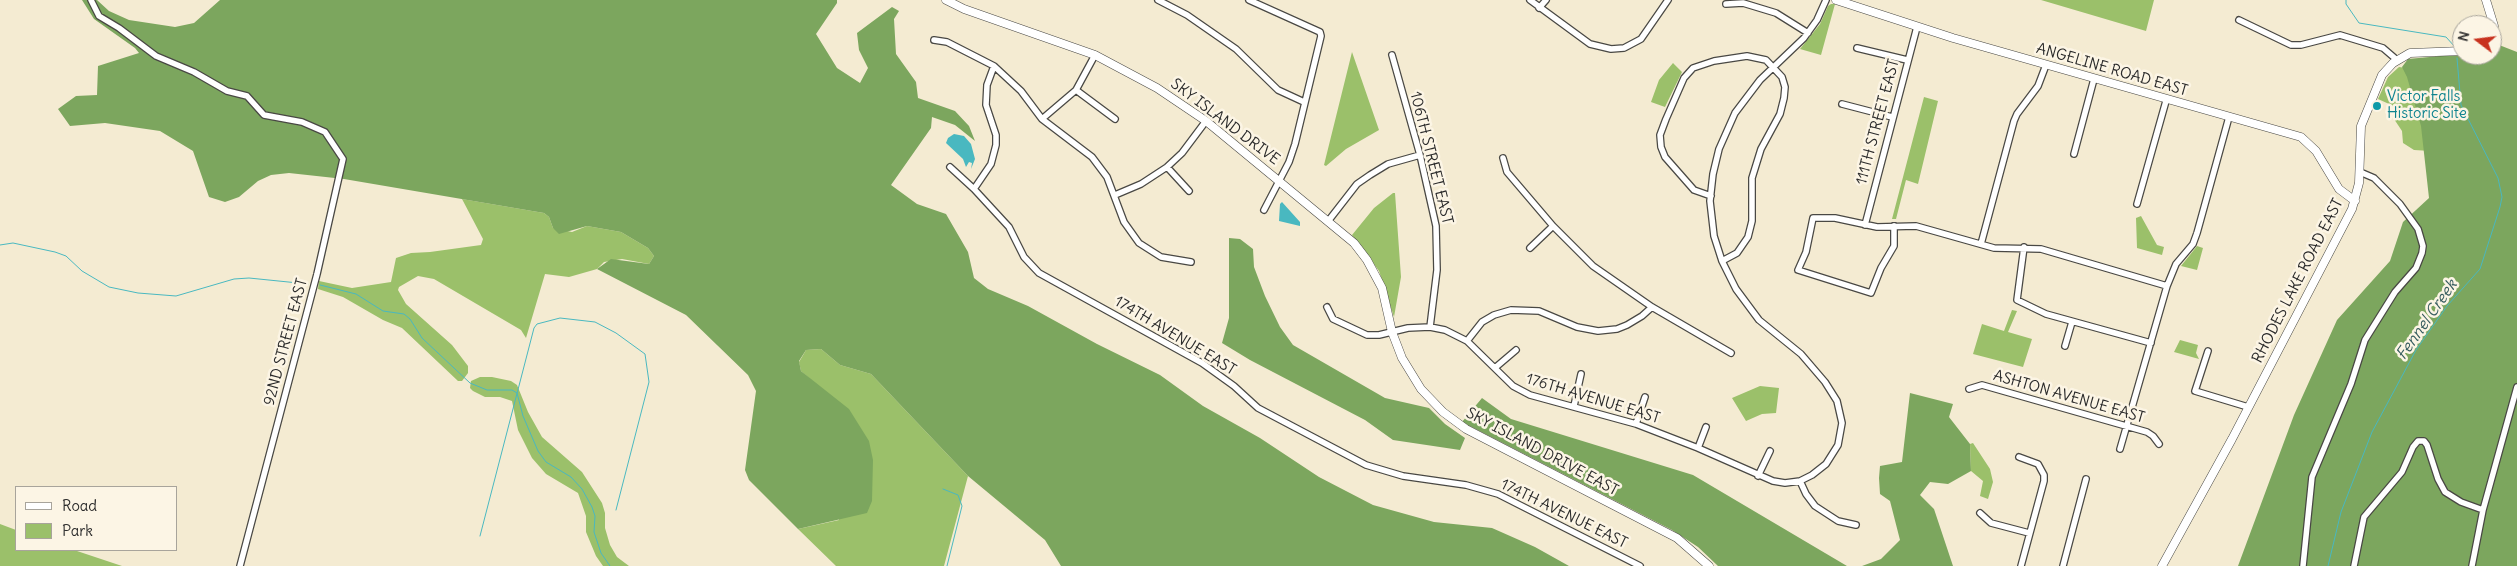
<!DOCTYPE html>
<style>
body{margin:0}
#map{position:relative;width:2517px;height:566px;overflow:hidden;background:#f4ebd2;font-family:Delius,sans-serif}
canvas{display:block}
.legend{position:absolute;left:15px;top:486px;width:162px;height:65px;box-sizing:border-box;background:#fcf5e5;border:1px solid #a8a49b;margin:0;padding:6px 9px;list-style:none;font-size:15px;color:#2b2b2b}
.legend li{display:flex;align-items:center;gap:10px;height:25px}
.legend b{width:25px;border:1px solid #a8a49b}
.north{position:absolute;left:2452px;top:15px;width:50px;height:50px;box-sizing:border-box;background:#fcf5e5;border:1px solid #a8a49b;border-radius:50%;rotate:285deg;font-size:14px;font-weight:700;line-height:20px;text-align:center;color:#2b2b2b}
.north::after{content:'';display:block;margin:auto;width:18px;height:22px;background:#c8321e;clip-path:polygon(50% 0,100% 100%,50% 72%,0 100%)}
</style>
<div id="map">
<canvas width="2517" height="566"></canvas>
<ul class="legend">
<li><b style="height:6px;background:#fff"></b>Road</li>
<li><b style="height:14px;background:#9bc06a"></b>Park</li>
</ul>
<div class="north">N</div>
</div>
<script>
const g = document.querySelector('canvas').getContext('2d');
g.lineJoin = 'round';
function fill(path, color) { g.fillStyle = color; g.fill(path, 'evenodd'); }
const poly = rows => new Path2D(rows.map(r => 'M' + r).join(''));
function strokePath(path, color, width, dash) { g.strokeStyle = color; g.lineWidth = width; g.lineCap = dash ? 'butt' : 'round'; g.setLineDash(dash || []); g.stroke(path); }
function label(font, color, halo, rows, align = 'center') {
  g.font = font + ' Delius,sans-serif'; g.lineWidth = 5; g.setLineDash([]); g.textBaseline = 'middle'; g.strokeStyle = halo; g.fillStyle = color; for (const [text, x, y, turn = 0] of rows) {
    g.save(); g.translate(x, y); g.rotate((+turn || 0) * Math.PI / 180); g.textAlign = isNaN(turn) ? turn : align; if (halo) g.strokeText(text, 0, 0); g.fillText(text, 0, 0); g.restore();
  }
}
fill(poly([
 [2041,0,2154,0,2146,31],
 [1831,4,1835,4,1821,55,1800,49,1820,24,1828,6],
 [1352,52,1379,130,1346,149,1326,166,1324,165],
 [1673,63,1682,72,1665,107,1651,102,1659,80],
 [2399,67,2413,69,2431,151,2414,150,2403,143,2402,131,2394,119,2398,108,2378,99,2388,77],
 [1924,97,1938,101,1918,184,1906,180,1896,219,1892,219],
 [1393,193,1395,193,1401,277,1394,317,1379,271,1352,235,1374,208],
 [462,199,544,213,549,217,553,228,572,232,587,226,621,232,648,248,654,256,649,264,622,259,604,262,597,269,569,277,545,274,526,338,521,330,434,279,418,276,399,287,398,290,406,304,452,345,468,366,468,373,462,381,458,381,402,328,383,320,343,297,318,289,319,281,352,288,391,282,396,258,411,253,430,252,481,245,483,239],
 [2141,216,2157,245,2164,247,2162,255,2137,248,2136,218],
 [2197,246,2203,248,2197,270,2181,266],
 [2012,310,2017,311,2008,332,2032,339,2023,367,1973,354,1982,324,2004,331],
 [2180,340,2198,345,2196,353,2199,359,2174,352],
 [821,349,840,365,871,374,968,476,944,566,836,566,798,529,839,520,818,386,801,371,799,362,806,350],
 [480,377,492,377,511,381,517,385,528,412,542,437,582,472,602,503,605,513,605,528,610,545,617,557,629,566,603,566,596,556,586,532,586,516,578,493,546,474,532,458,518,430,512,401,500,397,485,397,473,391,470,388,471,381],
 [1760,386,1779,388,1776,413,1762,414,1746,421,1732,398],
 [1973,443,1990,469,1993,482,1988,499,1980,496,1983,481,1971,471,1970,444],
 [0,524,16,530,16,550,74,550,122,566,0,566]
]), '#9bc06a');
fill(poly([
 [82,0,97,0,109,11,129,20,175,27,194,23,220,0,837,0,837,3,816,34,837,68,860,83,868,68,859,50,857,33,892,7,899,11,894,19,896,54,916,82,918,98,955,111,969,126,975,141,955,125,932,117,931,128,891,185,917,204,946,214,968,252,974,278,988,289,1028,306,1097,344,1160,375,1203,406,1260,438,1319,477,1373,505,1434,522,1492,528,1535,547,1569,566,1061,566,1045,540,968,476,871,374,840,365,821,349,806,350,799,361,801,371,849,409,869,441,873,460,872,501,867,513,798,529,749,480,745,470,756,391,748,375,686,315,597,269,611,259,649,264,654,256,648,248,621,232,587,226,559,234,553,228,549,217,544,213,344,179,289,173,271,175,258,181,239,197,225,202,209,197,193,151,160,131,105,123,70,126,58,109,76,96,97,95,98,66,139,53,135,48,94,19],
 [2494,43,2517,52,2517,566,2238,566,2294,415,2337,320,2390,261,2403,222,2429,198,2421,126,2407,77,2402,67,2408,59,2440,56,2492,55,2492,45],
 [1229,238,1240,239,1253,249,1254,267,1265,296,1280,327,1293,345,1385,398,1429,408,1445,424,1465,438,1460,450,1393,440,1365,420,1250,360,1222,343,1229,318],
 [1910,393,1953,404,1949,417,1970,444,1971,471,1948,484,1930,482,1920,495,1934,509,1953,566,1862,566,1881,559,1900,540,1890,501,1880,494,1879,478,1880,466,1902,462],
 [1482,398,1511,419,1693,475,1847,566,1718,566,1698,547,1672,530,1462,422]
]), '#7ca65e');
fill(poly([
 [954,134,964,136,971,144,975,159,971,169,972,163,969,162,966,167,963,159,946,143,948,138],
 [1282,202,1300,222,1300,226,1279,221,1280,204]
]), '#49b8c0');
strokePath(poly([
 [2346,0,2346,4,2359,23,2446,37,2455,47],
 [0,245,13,243,55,252,66,256,82,271,109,287,138,293,176,296,234,279,249,278,308,284],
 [320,285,356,294,383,311,404,314,410,319,422,338,470,383,487,390,512,390,517,393,523,416,538,451,546,462,571,477,582,489,592,507,595,516,594,532,601,553,610,566],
 [943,489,958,495,962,506,947,566],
 [480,536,534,328,537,324,560,318,595,322,616,333,645,354,649,382,616,510],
 [2328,566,2341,512,2372,432,2416,350,2447,306,2480,269,2500,207,2502,197,2498,178,2461,105,2457,58]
]), '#49b8c0', 1);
const minor = poly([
 [91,0,99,16,119,28,156,56,194,72,227,91,247,96,264,115,302,122,325,132,343,159,317,274,240,566],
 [1158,0,1187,15,1236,49,1278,90,1304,102],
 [1249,0,1320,32,1321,36,1295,144,1289,162,1264,210],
 [1530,0,1590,44,1611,49,1624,48,1641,39,1668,0],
 [1726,4,1743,3,1776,13,1808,33],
 [1539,8,1546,0],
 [2239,20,2291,45,2301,45,2340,35,2383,48,2397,60],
 [934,40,947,42,994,66,1021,91,1042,119,1092,157,1107,177,1124,222,1139,243,1161,257,1191,262],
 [1857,48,1907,60],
 [1392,55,1420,155,1436,226,1437,270,1430,327],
 [1076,90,1115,119],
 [1842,104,1892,117],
 [1042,119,1076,90,1095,55],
 [2074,154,2094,79],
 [1503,158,1507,172,1553,226,1593,266,1652,307,1731,353],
 [950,167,974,189,1009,227,1024,257,1039,273,1202,363,1234,386,1258,408,1366,465,1403,476,1466,485,1498,494,1640,566],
 [1167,167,1189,191],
 [974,189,991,164,996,145,996,135,986,105,987,85,994,66],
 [1115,195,1141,184,1167,167,1182,153,1206,121],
 [1711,196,1694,190,1665,157,1661,147,1660,135,1666,119,1684,78,1693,68,1714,61,1747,56,1766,60,1782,77,1785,87,1784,98,1780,114,1761,149,1752,178,1752,221,1748,237,1737,253,1722,261],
 [2137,204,2166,101],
 [1329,220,1357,184,1370,175,1388,164,1420,155],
 [1865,225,1917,27],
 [1894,226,1894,246,1881,268,1871,293,1798,270,1806,252,1813,218,1835,218,1877,227,1916,226,1994,248,2041,249,2167,286],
 [1981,244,2014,121,2017,114,2038,86,2046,65],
 [2024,247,2017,300,2046,314,2151,343],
 [1530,248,1553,226],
 [1327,307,1333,319,1367,335,1379,335,1408,328,1430,327,1445,330,1467,341,1513,386,1530,395,1636,424,1698,448,1773,481,1785,483,1800,481,1812,475,1826,464,1838,445,1842,423,1837,401,1825,382,1801,354,1759,320,1736,289,1722,261,1714,236,1710,201,1713,174,1719,149,1735,113,1760,80,1804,38,1817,20,1826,0],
 [1467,341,1482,322,1494,315,1511,310,1539,311,1577,327,1598,331,1617,329,1627,325,1642,316,1652,307],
 [2065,346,2072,322],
 [2208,351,2195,391,2248,407],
 [1496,367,1516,350],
 [1969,389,1982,385,2147,432,2153,436,2159,444],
 [1574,406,1581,374],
 [1636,424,1645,397],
 [1698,448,1706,427],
 [2120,449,2167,286,2176,264,2193,244,2197,233,2229,117],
 [2019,457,2038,464,2044,475,2044,481,2021,566],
 [1758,476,1770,451],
 [1800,481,1806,494,1815,506,1838,521,1856,525],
 [1980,513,1991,523,2029,533],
 [2063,566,2086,479],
 [2303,566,2312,477,2351,384,2365,340,2395,292,2416,268,2422,253,2423,246,2418,229,2400,204,2374,178,2360,172],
 [2354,566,2364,517,2402,472,2413,447,2418,441,2424,441,2427,445,2438,479,2445,492,2461,502,2483,510],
 [2472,566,2483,510,2517,387]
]);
const tertiary = poly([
 [946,0,964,9,1095,55,1157,88,1206,121,1354,243,1367,260,1382,288,1392,332,1402,358,1421,389,1443,412,1466,429,1677,538,1709,566],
 [1836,0,1953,38,2301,137,2316,151,2339,189,2355,201],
 [2486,0,2494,26,2492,36],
 [2162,566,2232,439,2352,209,2359,183,2361,126,2382,75,2393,63,2410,53,2462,51]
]);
strokePath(minor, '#494844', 8);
strokePath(tertiary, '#494844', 9);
strokePath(minor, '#fff', 5.5);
strokePath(tertiary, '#fff', 8);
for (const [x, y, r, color] of [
 [2377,106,5,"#0f9aa8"]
]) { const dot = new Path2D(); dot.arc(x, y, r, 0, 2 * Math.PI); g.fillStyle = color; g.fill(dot); strokePath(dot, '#fcf5e5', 2); }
label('15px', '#2b2b2b', '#fcf5e5', [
 ["ANGELINE ROAD EAST",2112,70,16],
 ["SKY ISLAND DRIVE",1225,122,37],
 ["111TH STREET EAST",1878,122,-75],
 ["106TH STREET EAST",1431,158,76],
 ["RHODES LAKE ROAD EAST",2298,281,-63],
 ["174TH AVENUE EAST",1175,336,31],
 ["92ND STREET EAST",286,342,-75],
 ["ASHTON AVENUE EAST",2069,397,16],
 ["176TH AVENUE EAST",1593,399,17],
 ["SKY ISLAND DRIVE EAST",1542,452,28],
 ["174TH AVENUE EAST",1564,514,26]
]);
label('15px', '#0d838f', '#fcf5e5', [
 ["Victor Falls",2387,97],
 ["Historic Site",2387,114]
], 'left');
label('italic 16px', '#365c5f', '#fcf5e5', [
 ["Fennel Creek",2427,320,-55]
]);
</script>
